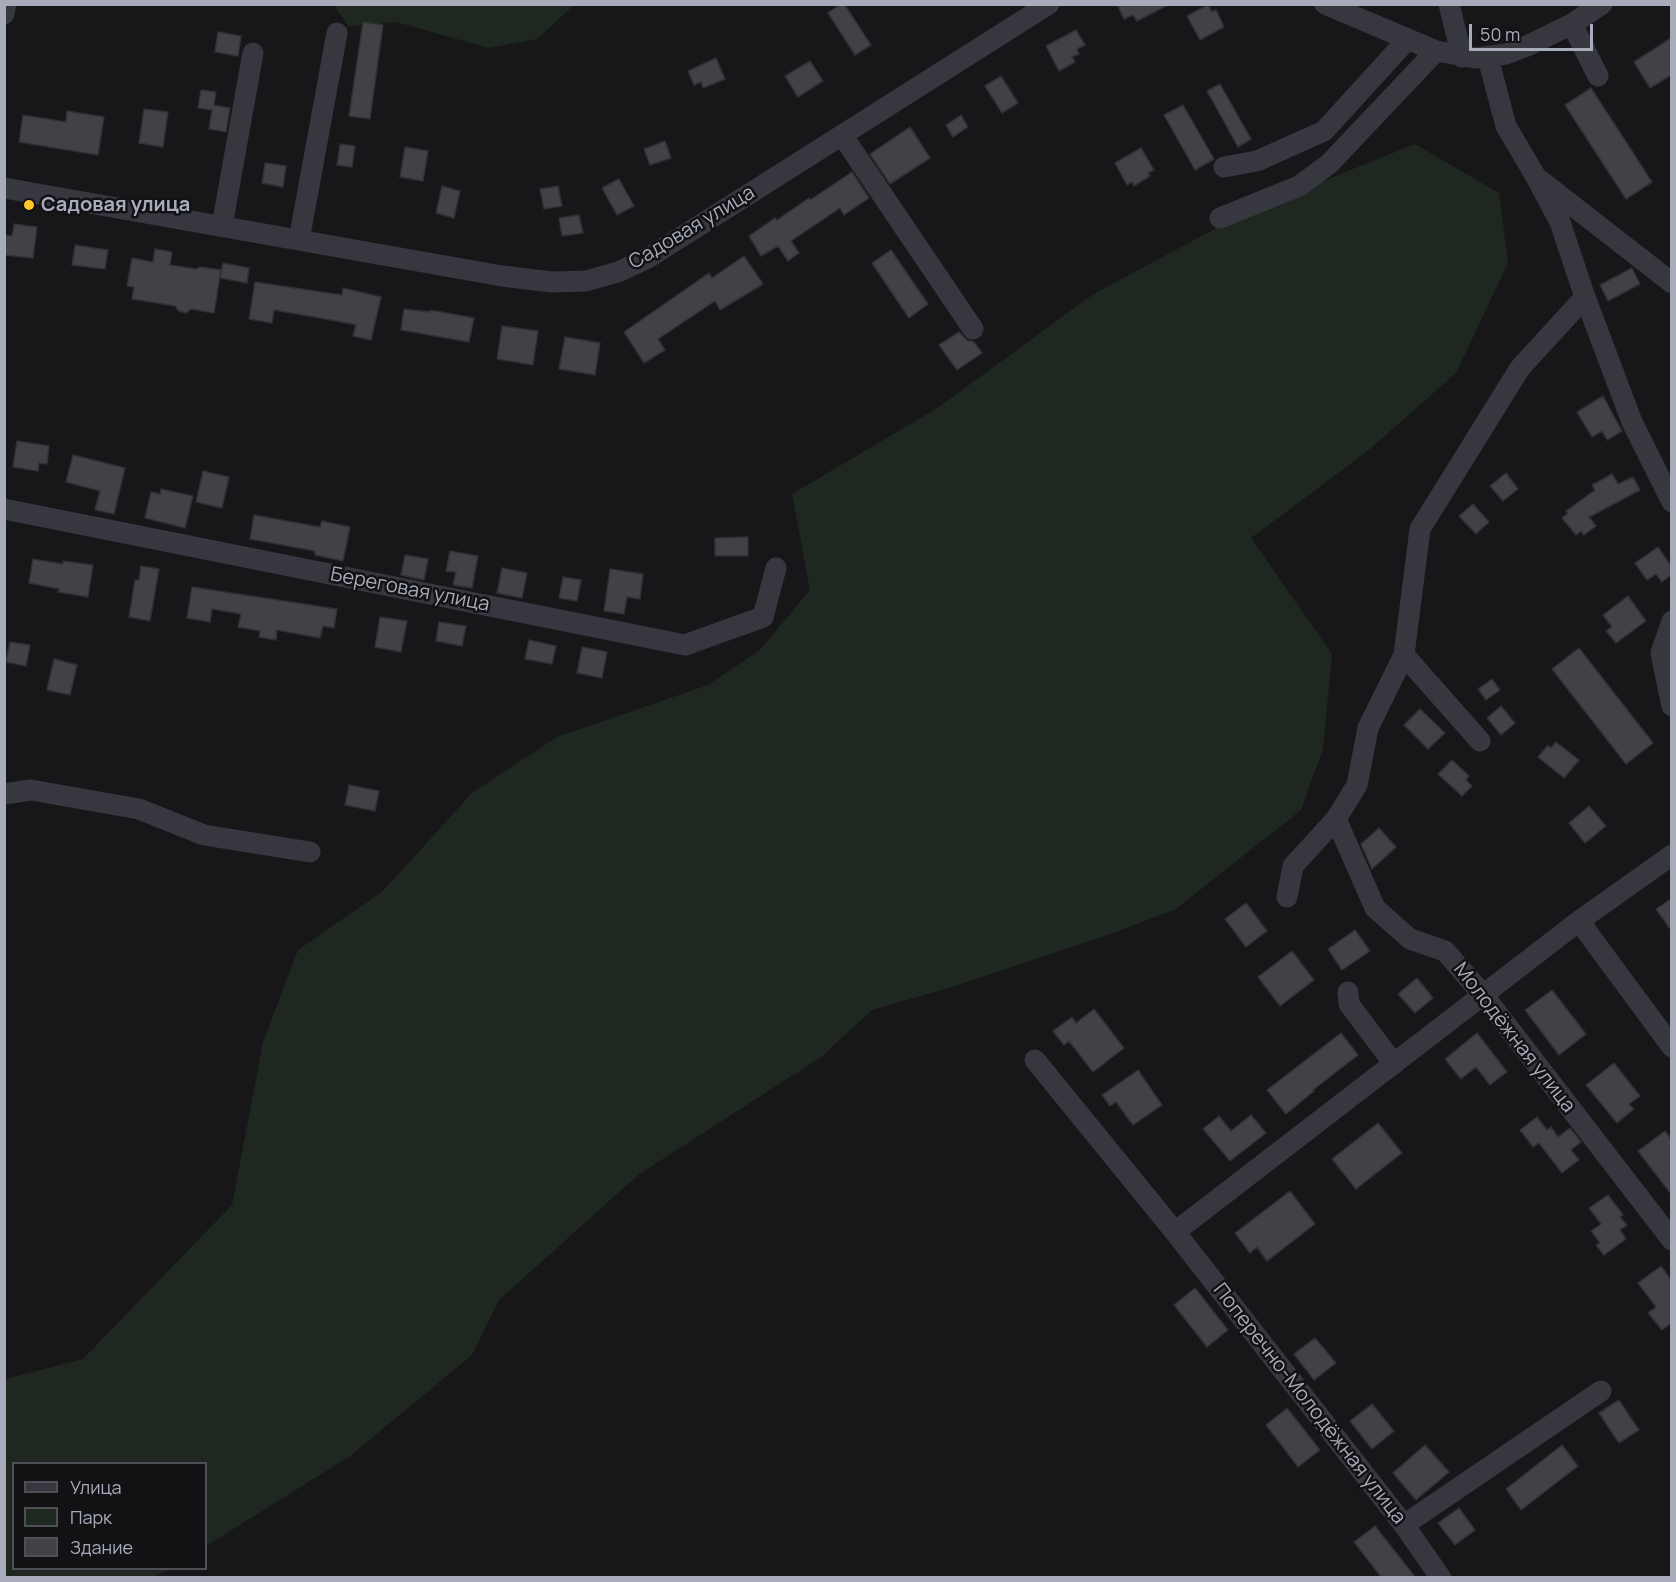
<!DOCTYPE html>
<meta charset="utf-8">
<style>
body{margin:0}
#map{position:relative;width:1676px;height:1582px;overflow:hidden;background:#171719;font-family:Manrope,sans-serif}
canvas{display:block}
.frame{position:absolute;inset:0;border:6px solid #a8acba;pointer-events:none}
.legend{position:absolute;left:12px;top:1462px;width:195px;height:108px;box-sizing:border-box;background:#121214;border:2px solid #4e5056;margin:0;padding:8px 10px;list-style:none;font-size:18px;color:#a8acba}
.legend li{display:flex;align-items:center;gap:12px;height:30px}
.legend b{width:30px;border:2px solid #4e5056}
.scale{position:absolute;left:1469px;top:24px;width:124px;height:27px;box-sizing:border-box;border:3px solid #a8acba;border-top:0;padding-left:8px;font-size:18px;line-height:21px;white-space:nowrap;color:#a8acba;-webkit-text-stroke:4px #121214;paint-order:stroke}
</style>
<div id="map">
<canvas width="1676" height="1582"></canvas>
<div class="frame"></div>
<ul class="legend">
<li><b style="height:8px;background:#37383f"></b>Улица</li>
<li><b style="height:16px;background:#1e2820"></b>Парк</li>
<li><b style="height:16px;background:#414146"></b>Здание</li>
</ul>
<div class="scale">50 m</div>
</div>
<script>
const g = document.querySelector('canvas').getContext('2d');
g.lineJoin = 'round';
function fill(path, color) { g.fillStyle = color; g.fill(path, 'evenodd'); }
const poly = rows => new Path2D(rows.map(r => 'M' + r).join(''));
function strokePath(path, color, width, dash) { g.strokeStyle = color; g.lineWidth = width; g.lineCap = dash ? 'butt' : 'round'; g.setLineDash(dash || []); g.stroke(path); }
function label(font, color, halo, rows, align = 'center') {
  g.font = font + ' Manrope,sans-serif'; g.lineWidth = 5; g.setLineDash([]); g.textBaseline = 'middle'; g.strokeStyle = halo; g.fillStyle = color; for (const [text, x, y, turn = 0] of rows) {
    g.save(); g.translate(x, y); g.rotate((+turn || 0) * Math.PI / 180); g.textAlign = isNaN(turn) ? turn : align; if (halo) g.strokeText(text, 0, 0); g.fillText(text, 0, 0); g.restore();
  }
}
fill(poly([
 [334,5,574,5,537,39,489,48,396,22,348,26],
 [1415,144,1499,193,1508,263,1456,373,1370,449,1251,538,1332,654,1323,749,1301,810,1176,909,1116,932,955,986,872,1010,821,1057,638,1175,499,1300,472,1355,350,1456,206,1546,206,1464,14,1464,14,1568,169,1569,154,1577,5,1578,5,1379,83,1359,232,1205,263,1042,298,950,383,891,472,793,557,737,708,685,760,650,810,590,792,494,939,407,1092,295,1244,213]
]), '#1e2820');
const building = poly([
 [841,4,844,4,871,45,855,55,828,13,841,4],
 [1117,4,1170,4,1137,21,1133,15,1124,19,1117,4],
 [1208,5,1212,12,1216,10,1224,27,1200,40,1187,16,1208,5],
 [363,22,383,25,370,119,349,116,363,22],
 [1076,30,1085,45,1077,49,1079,54,1072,57,1075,62,1059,71,1046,46,1076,30],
 [218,32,241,36,238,56,215,52,218,32],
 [1671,38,1671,75,1650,88,1634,62,1671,38],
 [716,58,725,79,703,88,701,82,694,85,688,71,716,58],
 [810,61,823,81,798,97,785,76,810,61],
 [1001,76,1018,103,1002,113,985,86,1001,76],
 [1220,84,1251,139,1238,147,1207,91,1220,84],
 [1591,88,1652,182,1626,199,1565,105,1591,88],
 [201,90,216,92,214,105,230,108,226,132,209,129,212,110,198,108,201,90],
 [1183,105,1214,159,1195,170,1164,115,1183,105],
 [144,109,168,112,163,147,139,143,144,109],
 [67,111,104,117,98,155,19,142,23,115,66,122,67,111],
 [961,115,968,127,953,137,946,125,961,115],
 [910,127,930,158,890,184,870,154,910,127],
 [665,141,671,158,650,165,644,149,665,141],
 [340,144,355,146,352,167,337,165,340,144],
 [405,147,428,151,423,181,400,177,405,147],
 [1141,148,1154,170,1148,173,1150,176,1134,186,1132,182,1127,185,1115,163,1141,148],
 [265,163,286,166,283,187,262,183,265,163],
 [852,172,869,198,844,215,840,208,791,241,799,253,788,261,778,246,761,256,749,236,775,218,777,220,809,198,810,200,852,172],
 [619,179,634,206,617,215,602,188,619,179],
 [442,186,460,191,454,218,436,213,442,186],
 [558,186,562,206,544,209,540,189,558,186],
 [579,215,583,233,562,236,559,218,579,215],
 [14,224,37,227,33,258,4,255,4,235,12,236,14,224],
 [75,245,108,250,105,269,72,265,75,245],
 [155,249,172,252,170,265,196,269,200,267,221,270,214,313,191,309,186,313,179,311,175,306,132,299,134,287,127,286,132,258,153,262,155,249],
 [891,250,928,304,909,318,872,263,891,250],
 [744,256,763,284,720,310,715,301,658,339,665,350,644,363,624,332,709,273,712,278,744,256],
 [223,263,249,268,247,283,220,278,223,263],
 [1632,268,1640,284,1608,301,1600,285,1632,268],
 [255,282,342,295,343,288,381,297,371,340,353,336,356,325,337,321,274,310,272,323,249,319,255,282],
 [404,309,430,312,430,310,474,318,469,342,401,330,404,309],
 [502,326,538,331,533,365,497,359,502,326],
 [959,332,967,340,974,342,982,353,957,370,939,345,959,332],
 [565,337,600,343,595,375,559,369,565,337],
 [1603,396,1622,431,1607,440,1602,431,1592,437,1577,412,1603,396],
 [17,441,49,446,47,464,39,463,38,471,13,467,17,441],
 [73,455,125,468,114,514,95,510,100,491,66,482,73,455],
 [203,471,229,477,222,508,196,502,203,471],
 [1506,473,1518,489,1503,501,1490,486,1506,473],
 [1612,474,1618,484,1633,477,1640,490,1589,517,1596,526,1584,535,1581,531,1576,535,1562,518,1568,513,1566,511,1595,490,1592,485,1612,474],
 [161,489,193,496,185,528,145,518,151,492,160,494,161,489],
 [1473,504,1489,522,1476,534,1459,516,1473,504],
 [254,515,320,527,322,521,350,527,343,561,315,555,315,551,250,539,254,515],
 [748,537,748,556,715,556,715,538,748,537],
 [1658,547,1671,566,1671,575,1662,582,1656,574,1647,580,1635,563,1658,547],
 [450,551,478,556,472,588,453,585,456,572,446,571,450,551],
 [405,555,428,559,424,580,401,575,405,555],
 [33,559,63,564,63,561,93,565,88,597,58,592,59,589,29,583,33,559],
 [141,566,159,569,150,621,129,617,135,580,139,580,141,566],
 [502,568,527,573,522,598,497,593,502,568],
 [610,569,643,574,640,599,627,597,624,614,604,611,610,569],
 [563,577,581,580,577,601,559,598,563,577],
 [192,587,337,609,334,628,323,626,320,638,277,630,276,640,259,637,260,631,238,627,241,614,212,609,210,622,187,618,192,587],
 [1628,596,1646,621,1616,643,1606,631,1612,627,1603,615,1628,596],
 [380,617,407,621,401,652,375,647,380,617],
 [439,622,466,626,462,646,436,641,439,622],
 [529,640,556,646,552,664,525,659,529,640],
 [10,642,30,645,26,666,6,662,10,642],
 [582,647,607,652,602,678,577,673,582,647],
 [1579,648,1653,743,1626,764,1552,669,1579,648],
 [54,659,77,665,70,695,47,690,54,659],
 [1492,679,1500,690,1486,700,1478,689,1492,679],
 [1501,706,1515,723,1501,735,1487,718,1501,706],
 [1420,709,1445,733,1428,749,1404,725,1420,709],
 [1556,742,1579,760,1564,778,1538,757,1548,745,1551,748,1556,742],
 [1452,760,1469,776,1466,780,1472,786,1462,796,1438,774,1452,760],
 [349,785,379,791,375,811,345,805,349,785],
 [1589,806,1606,826,1585,843,1569,823,1589,806],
 [1379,828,1396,847,1372,869,1361,844,1379,828],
 [1671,899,1671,930,1656,909,1671,899],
 [1246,903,1267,931,1246,947,1225,919,1246,903],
 [1355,930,1370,951,1342,970,1328,949,1355,930],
 [1292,951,1314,980,1280,1006,1258,977,1292,951],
 [1417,978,1433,998,1415,1013,1398,994,1417,978],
 [1552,990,1586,1034,1559,1055,1525,1010,1552,990],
 [1094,1009,1124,1048,1093,1072,1069,1041,1064,1045,1053,1031,1072,1017,1076,1023,1094,1009],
 [1341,1033,1358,1055,1313,1090,1314,1091,1286,1114,1267,1090,1341,1033],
 [1477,1033,1507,1072,1490,1085,1476,1067,1461,1079,1445,1059,1477,1033],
 [1614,1063,1640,1096,1629,1104,1634,1109,1617,1123,1586,1085,1614,1063],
 [1138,1070,1162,1105,1133,1125,1116,1102,1110,1106,1102,1095,1138,1070],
 [1251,1115,1266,1133,1230,1161,1203,1129,1219,1116,1231,1131,1251,1115],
 [1537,1117,1547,1130,1551,1127,1558,1137,1570,1128,1581,1142,1571,1150,1579,1160,1562,1173,1539,1143,1533,1147,1520,1130,1537,1117],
 [1378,1123,1402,1153,1356,1189,1332,1159,1378,1123],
 [1665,1131,1671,1139,1671,1194,1638,1151,1665,1131],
 [1290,1191,1315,1224,1267,1261,1257,1247,1250,1253,1235,1233,1290,1191],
 [1608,1195,1623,1215,1620,1217,1627,1225,1620,1230,1626,1239,1604,1255,1596,1245,1600,1243,1591,1231,1601,1224,1589,1208,1608,1195],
 [1661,1266,1671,1280,1671,1323,1662,1330,1648,1313,1656,1307,1638,1283,1661,1266],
 [1195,1288,1228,1330,1207,1347,1174,1305,1195,1288],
 [1315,1338,1336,1363,1314,1380,1294,1354,1315,1338],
 [1619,1400,1639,1430,1619,1443,1599,1413,1619,1400],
 [1372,1404,1394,1431,1372,1449,1350,1421,1372,1404],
 [1287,1408,1320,1450,1298,1467,1266,1425,1287,1408],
 [1425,1445,1449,1472,1416,1500,1393,1473,1425,1445],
 [1562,1445,1578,1466,1521,1510,1506,1489,1562,1445],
 [1459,1508,1475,1530,1455,1545,1438,1523,1459,1508],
 [1375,1526,1416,1578,1382,1578,1354,1542,1375,1526]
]);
fill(building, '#414146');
strokePath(building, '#313135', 1.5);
strokePath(poly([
 [1325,4,1436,51,1476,58,1506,54,1527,46,1572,24,1602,4],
 [1449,4,1462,57],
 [4,14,6,4],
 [1572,24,1598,76],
 [1488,58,1506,126,1536,177,1672,283],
 [842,135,973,329],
 [1224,167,1257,161,1324,131,1407,40],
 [1536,177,1560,222,1585,297,1632,422,1672,502],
 [4,188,502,276,552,282,586,281,618,272,648,258,1049,4],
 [1220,218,1299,186,1329,164,1436,51],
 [222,226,253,53],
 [299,240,337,33],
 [4,509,685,645,763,617,776,568],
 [1672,621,1661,653,1672,706],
 [1404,655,1480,741],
 [4,794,31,790,139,809,204,835,310,852],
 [1336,819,1375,908,1410,939,1445,951,1484,996,1672,1240],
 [1287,897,1293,866,1336,819,1357,785,1368,728,1404,655,1420,529,1520,368,1585,297],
 [1579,921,1672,1047],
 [1348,992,1349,1004,1394,1064],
 [1035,1060,1175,1232,1404,1525,1441,1578],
 [1175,1232,1579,921,1672,855],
 [1404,1525,1601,1391]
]), '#37383f', 21);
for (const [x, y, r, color] of [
 [29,205,6,"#ffc729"]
]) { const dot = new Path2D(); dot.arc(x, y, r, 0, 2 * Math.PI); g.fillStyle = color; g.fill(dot); strokePath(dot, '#121214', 2); }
label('bold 20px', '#a8acba', '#121214', [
 ["Садовая улица",41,205]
], 'left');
label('20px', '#a8acba', '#121214', [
 ["Садовая улица",692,228,-31],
 ["Береговая улица",410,590,11],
 ["Молодёжная улица",1514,1038,52],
 ["Поперечно-Молодёжная улица",1309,1404,52]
]);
</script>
